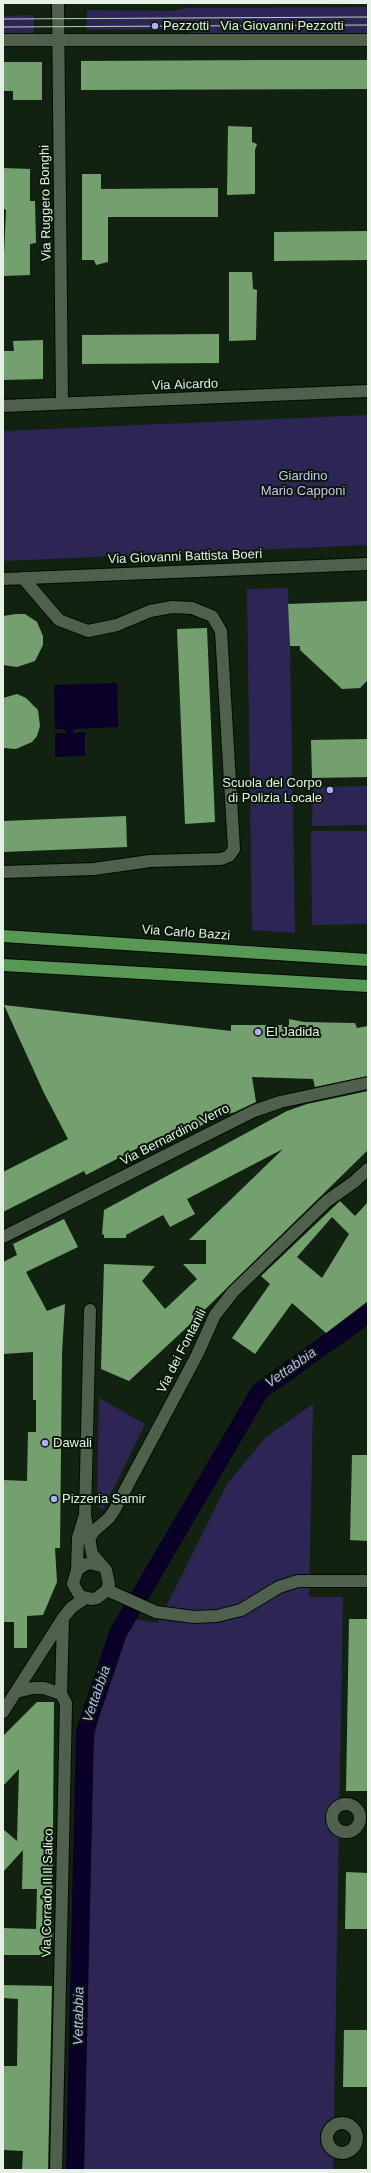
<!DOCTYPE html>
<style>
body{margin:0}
#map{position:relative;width:371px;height:2173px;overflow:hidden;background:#122211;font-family:Arial,sans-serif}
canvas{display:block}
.frame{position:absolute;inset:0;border:4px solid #e6f0e5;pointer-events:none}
</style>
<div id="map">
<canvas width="371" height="2173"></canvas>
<div class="frame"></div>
</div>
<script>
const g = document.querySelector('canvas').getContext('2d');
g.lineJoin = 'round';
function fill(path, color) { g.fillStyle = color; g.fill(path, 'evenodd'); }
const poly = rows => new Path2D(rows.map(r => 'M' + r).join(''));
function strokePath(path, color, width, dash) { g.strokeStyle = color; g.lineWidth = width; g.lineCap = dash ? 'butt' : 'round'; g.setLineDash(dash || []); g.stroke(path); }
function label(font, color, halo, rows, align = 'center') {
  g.font = font + ' Arial,sans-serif'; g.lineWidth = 4; g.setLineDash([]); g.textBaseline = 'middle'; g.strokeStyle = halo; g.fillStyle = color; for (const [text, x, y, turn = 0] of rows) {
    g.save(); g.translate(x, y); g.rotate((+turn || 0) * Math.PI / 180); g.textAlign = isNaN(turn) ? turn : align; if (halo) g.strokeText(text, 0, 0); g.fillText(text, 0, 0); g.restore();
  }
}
fill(poly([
 [368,7,368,35,189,35,188,29,86,30,87,10,172,11,186,8],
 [34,15,34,33,3,33,3,16],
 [368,415,368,545,3,561,3,431],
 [288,588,290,646,295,933,252,930,247,589],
 [368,786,368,825,312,826,313,787],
 [311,831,368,831,368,924,312,925],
 [99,1398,145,1424,103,1510,97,1505],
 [313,1404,309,1597,343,1597,333,2170,84,2170,93,1746,104,1685,134,1619,158,1623,227,1484,266,1437]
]), '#2d2655');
fill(poly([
 [117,683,118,727,73,729,73,733,85,732,85,756,55,757,55,733,66,733,65,729,55,729,54,685]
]), '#0a0028');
strokePath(poly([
 [75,2170,85,1731,118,1633,260,1391,368,1314]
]), '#0a0028', 18);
fill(poly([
 [270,60,368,60,368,89,81,90,81,61],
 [3,62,42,62,42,100,13,100,13,91,3,91],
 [228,126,252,127,252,142,257,144,255,150,255,194,227,195],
 [3,168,30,169,30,201,35,201,36,243,30,244,30,275,3,276,6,210,4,209],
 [82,174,101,174,101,189,218,188,218,217,108,217,108,262,96,265,94,260,82,260],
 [368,231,368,260,274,261,274,232],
 [229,272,252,272,253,289,257,290,256,340,229,341],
 [219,334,219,363,82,364,82,335],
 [43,340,43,379,3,380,3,351,14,351,13,341],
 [368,601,368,680,360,688,342,689,300,650,300,646,290,646,288,604],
 [16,614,25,614,37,622,43,636,43,645,35,661,17,667,3,665,3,616],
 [207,628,215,822,185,824,177,629],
 [17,694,26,698,38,710,40,726,37,736,32,742,16,749,3,748,3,698],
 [368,739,368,777,312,778,311,740],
 [126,816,127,847,3,852,3,821],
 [4,1005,231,1031,231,1025,289,1025,289,1019,304,1022,355,1023,357,1028,368,1026,368,1076,315,1087,313,1079,252,1077,256,1102,235,1112,215,1118,164,1146,159,1137,86,1175,84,1171,3,1212,3,1172,68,1139,44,1093],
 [368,1091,368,1150,184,1330,129,1381,101,1369,104,1264,155,1266,142,1281,165,1309,197,1279,183,1264,206,1264,206,1240,189,1240,283,1149,187,1199,195,1214,170,1227,163,1215,126,1235,126,1238,104,1238,104,1234,102,1235,104,1210,287,1111,307,1104],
 [340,1201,355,1216,368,1202,368,1301,326,1333,292,1303,255,1354,232,1338,270,1284,261,1276],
 [332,1217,349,1234,322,1278,297,1257],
 [64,1219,78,1247,26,1272,47,1311,65,1304,62,1353,60,1548,55,1548,57,1582,43,1615,27,1616,27,1648,14,1648,14,1622,3,1622,3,1480,27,1481,28,1432,36,1432,36,1400,33,1400,33,1352,3,1354,3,1262,17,1255,13,1244],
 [352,1455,368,1455,368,1541,350,1540],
 [349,1619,368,1619,368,1791,346,1791],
 [37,1702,54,1702,52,1955,3,1955,3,1928,36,1929,37,1889,22,1889,23,1850,3,1872,3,1829,17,1841,19,1769,3,1786,3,1736],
 [346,1872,368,1873,368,1929,345,1929],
 [3,1985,52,1986,48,2170,22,2170,23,2151,3,2150,3,2066,17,2066,18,1999,3,1998],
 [344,2030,368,2030,368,2087,343,2087]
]), '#74a070');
const minor = poly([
 [58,3,62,403],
 [3,40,368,40],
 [3,406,368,391],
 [3,579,368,564],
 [3,872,94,869,150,861,221,859,229,856,234,849,221,631,212,616,192,608,172,607,150,611,117,625,88,631,59,620,23,578],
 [3,1237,254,1111,280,1102,368,1083],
 [90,1310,85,1515,92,1554,106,1570,109,1584,107,1590,97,1598,91,1599,80,1596,73,1584,77,1570,84,1565,90,1563,101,1566],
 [89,1539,94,1531,109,1518,115,1509,197,1355,215,1315,233,1292,327,1201,354,1182,368,1169],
 [77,1570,78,1538,84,1518],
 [107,1590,156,1612,194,1617,217,1616,241,1610,279,1587,298,1581,368,1581],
 [16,1692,33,1688,44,1688,61,1694],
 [3,1712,63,1618,71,1608,85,1598],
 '332 1818a14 14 0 1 1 28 0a14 14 0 1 1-28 0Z',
 '327 2138a15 15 0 1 1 30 0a15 15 0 1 1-30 0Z',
 [56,2170,66,1703,61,1694,63,1618]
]);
const major = poly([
 [3,936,368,960],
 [3,965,368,986]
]);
strokePath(minor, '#010b01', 14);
strokePath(major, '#010b01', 14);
strokePath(minor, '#4f614d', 12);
strokePath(major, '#579954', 12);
strokePath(poly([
 [3,19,368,17],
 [3,27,368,25]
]), '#c1ccc0', 1);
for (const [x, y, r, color] of [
 [155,26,4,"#b3adf9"],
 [330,790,4,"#b3adf9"],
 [258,1032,4,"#b3adf9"],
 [45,1443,4,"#b3adf9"],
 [54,1499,4,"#b3adf9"]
]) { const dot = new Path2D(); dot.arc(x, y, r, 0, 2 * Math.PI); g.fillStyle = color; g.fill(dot); strokePath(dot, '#091808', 1.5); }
label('13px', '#e6f0e5', '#091808', [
 ["Pezzotti",163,26],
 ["Scuola del Corpo",322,783,"right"],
 ["di Polizia Locale",322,798,"right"],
 ["El Jadida",266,1032],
 ["Dawali",53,1443],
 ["Pizzeria Samir",62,1499]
], 'left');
label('13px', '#e6f0e5', '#091808', [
 ["Via Giovanni Pezzotti",282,26],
 ["Via Ruggero Bonghi",46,203,-91],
 ["Via Aicardo",185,385,-2],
 ["Via Giovanni Battista Boeri",185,557,-2],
 ["Via Carlo Bazzi",186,933,4],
 ["Via Bernardino Verro",175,1135,-27],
 ["Via dei Fontanili",182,1351,-63],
 ["Via Corrado II Il Salico",48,1893,-89]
]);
label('13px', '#c7c4f6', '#091808', [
 ["Giardino",303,476],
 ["Mario Capponi",303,491]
]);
label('italic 14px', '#bbb6f7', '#091808', [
 ["Vettabbia",291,1368,-35],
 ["Vettabbia",97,1694,-71],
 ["Vettabbia",79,2016,-89]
]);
</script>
